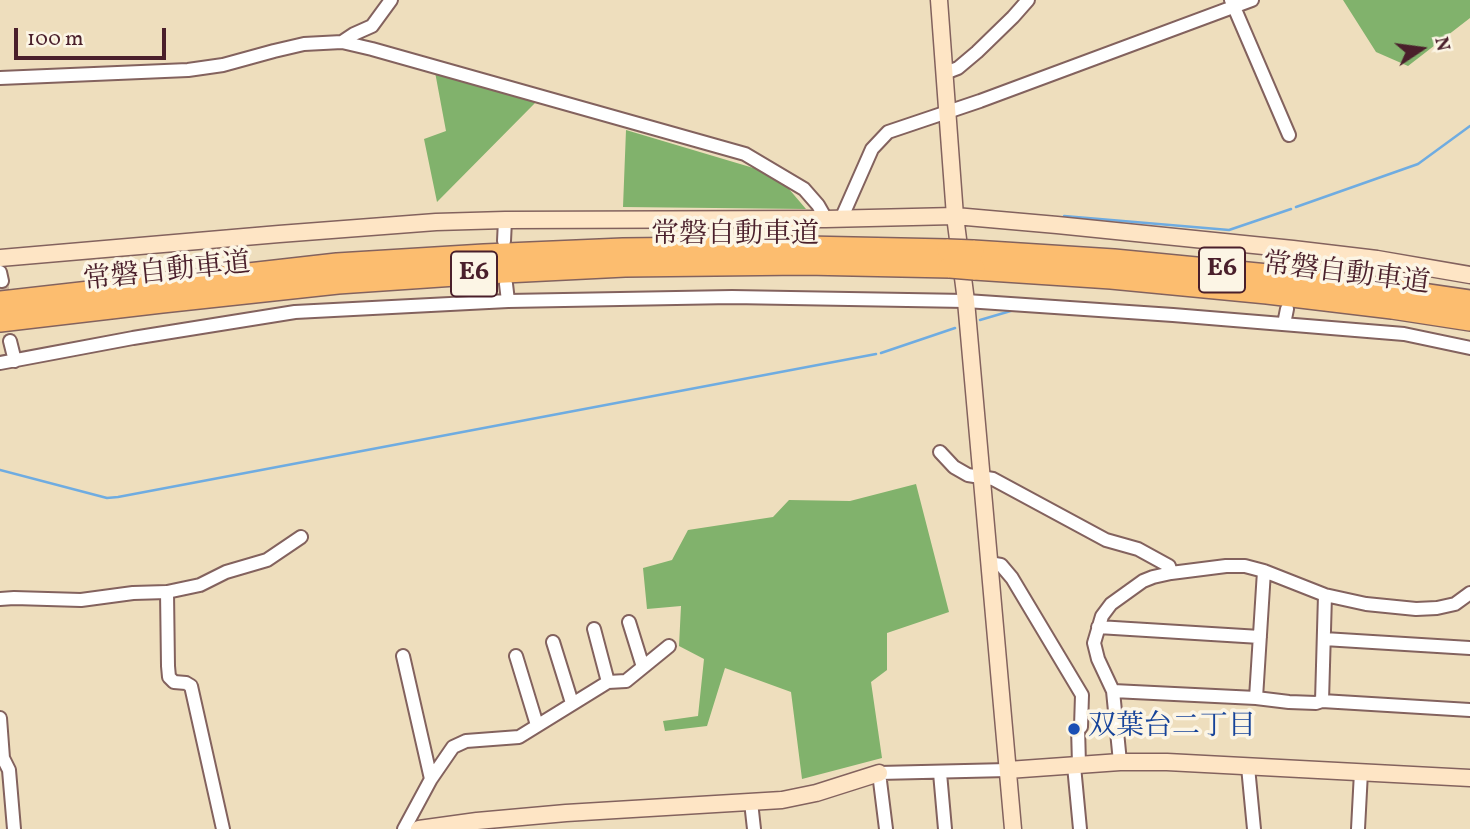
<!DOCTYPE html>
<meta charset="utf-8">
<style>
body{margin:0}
#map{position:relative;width:1470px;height:829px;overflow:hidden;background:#eedebd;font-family:Vollkorn,serif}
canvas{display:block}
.north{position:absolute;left:1386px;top:14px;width:70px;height:70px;-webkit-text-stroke:5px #fcf5e5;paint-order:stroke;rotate:77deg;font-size:19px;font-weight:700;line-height:28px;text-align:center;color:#4a1f2b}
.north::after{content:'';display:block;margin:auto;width:24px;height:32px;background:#4a1f2b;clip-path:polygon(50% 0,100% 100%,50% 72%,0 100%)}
.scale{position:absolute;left:14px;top:28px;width:152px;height:32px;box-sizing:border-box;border:4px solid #4a1f2b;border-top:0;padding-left:9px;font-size:21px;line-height:24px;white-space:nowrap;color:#4a1f2b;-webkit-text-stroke:5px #fcf5e5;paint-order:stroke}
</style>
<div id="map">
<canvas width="1470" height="829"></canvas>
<div class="north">N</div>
<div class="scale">100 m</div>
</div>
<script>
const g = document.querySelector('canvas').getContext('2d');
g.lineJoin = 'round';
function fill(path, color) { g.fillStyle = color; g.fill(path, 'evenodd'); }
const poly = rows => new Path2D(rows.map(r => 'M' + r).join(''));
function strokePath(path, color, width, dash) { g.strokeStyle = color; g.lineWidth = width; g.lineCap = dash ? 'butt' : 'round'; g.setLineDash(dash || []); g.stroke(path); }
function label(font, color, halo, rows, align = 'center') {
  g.font = font + ' Vollkorn,"Noto Serif JP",serif'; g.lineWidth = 7; g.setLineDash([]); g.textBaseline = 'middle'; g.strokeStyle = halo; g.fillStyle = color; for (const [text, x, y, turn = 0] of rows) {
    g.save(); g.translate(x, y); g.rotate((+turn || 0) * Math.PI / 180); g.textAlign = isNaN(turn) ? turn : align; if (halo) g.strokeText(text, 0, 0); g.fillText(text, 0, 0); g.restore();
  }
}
fill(poly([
 [1343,0,1470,0,1470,18,1408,66,1376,52],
 [435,72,537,101,437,202,424,139,446,131],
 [626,130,777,175,806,209,623,207],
 [916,484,949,612,887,633,887,670,871,682,882,758,802,779,791,692,725,668,707,726,665,731,663,721,698,716,704,659,679,646,681,606,647,609,643,568,672,560,688,530,773,517,789,500,850,501]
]), '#81b26c');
strokePath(poly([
 [1296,207,1418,164,1470,126],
 [1062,220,1064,216,1229,230,1291,209],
 [980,320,1014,310],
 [881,353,955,328],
 [0,470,107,498,118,497,876,354]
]), '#6face1', 2.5);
strokePath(poly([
 [2,281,10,341]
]), '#cdb8a0', 12, [12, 6]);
const street = poly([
 [1231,0,1289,135],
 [342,42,354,34,372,26,391,0],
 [945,73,958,68,977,52,1013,17,1028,0],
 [0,78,188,70,223,65,274,51,304,44,342,42,372,49,745,154,804,189,818,205,826,219],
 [842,217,872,149,888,132,980,101,1252,0],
 [504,241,505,220],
 [1291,265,1293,249],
 [0,272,2,281],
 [506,284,508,301],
 [1284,324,1287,309],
 [10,341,15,361],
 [0,363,133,338,295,312,508,301,732,297,966,301,1173,315,1404,334,1470,348],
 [940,452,954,467,968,475,993,479,1106,540,1138,549,1169,566,1171,573],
 [989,563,1001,565,1012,578,1082,695,1081,727,1078,727,1079,765],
 [167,592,168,666,169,677,174,682,186,683,191,686,223,829],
 [0,599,14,598,81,600,133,593,167,592,200,585,226,572,267,560,301,537],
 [629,622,643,667],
 [1098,627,1260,637],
 [594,629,608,682],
 [1324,639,1470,648],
 [553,642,572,703],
 [403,656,431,779,404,829],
 [516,656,537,725],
 [1113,691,1256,698,1264,571],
 [1256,698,1289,702,1316,703,1322,701,1470,710],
 [1322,701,1325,595],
 [0,718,3,758,9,770,14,829],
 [1120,762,1113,691,1098,659,1094,643,1102,616,1111,604,1143,581,1153,577,1171,573,1226,566,1245,566,1264,571,1325,595,1366,604,1416,609,1437,608,1455,604,1470,593],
 [1074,766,1080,829],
 [1248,767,1254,829],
 [940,773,945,829],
 [431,779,453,747,466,741,519,737,608,682,626,681,669,646],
 [751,802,754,829],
 [886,829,879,773,1008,770],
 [1358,829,1361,772]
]);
const secondary = poly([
 [939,0,955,216,966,301,1013,829],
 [0,258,279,234,436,222,505,220,826,219,955,216,1057,225,1293,249,1377,259,1470,275],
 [1008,770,1120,762,1167,762,1470,778],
 [419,829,477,821,566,813,782,800,816,793,879,773]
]);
const highway = poly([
 [973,251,1114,260,1268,275,1394,290,1470,301],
 [974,269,1111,278,1267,293,1392,308,1470,320],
 [0,302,337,264,484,255,623,249,806,247,948,250],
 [0,321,162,302,338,283,485,273,625,266,805,264,950,267]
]);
strokePath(street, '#83625e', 16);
strokePath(secondary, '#83625e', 19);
strokePath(highway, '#83625e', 24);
strokePath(street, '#fff', 12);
strokePath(secondary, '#fee5c5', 16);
strokePath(highway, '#fcbd6f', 21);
const highwayBridge = poly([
 [948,250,973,251],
 [950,267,974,269]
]);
strokePath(highwayBridge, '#83625e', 24, []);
strokePath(highwayBridge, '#fcbd6f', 21);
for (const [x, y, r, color] of [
 [1074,729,7,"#1a4fb4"]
]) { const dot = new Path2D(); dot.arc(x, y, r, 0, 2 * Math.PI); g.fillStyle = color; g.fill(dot); strokePath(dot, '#fcf5e5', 2.5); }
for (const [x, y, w] of [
 [1222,270,46],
 [474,274,46]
]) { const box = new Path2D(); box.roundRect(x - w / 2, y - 22.5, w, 45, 5); g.fillStyle = '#fcf5e5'; g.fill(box); strokePath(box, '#4a1f2b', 2); }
label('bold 26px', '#4a1f2b', null, [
 ["E6",1222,270],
 ["E6",474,274]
]);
label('28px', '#4a1f2b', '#fcf5e5', [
 ["常磐自動車道",735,237],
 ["常磐自動車道",167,274,-6],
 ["常磐自動車道",1346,276,7]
]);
label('28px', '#164399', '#fcf5e5', [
 ["双葉台二丁目",1088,729]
], 'left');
</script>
